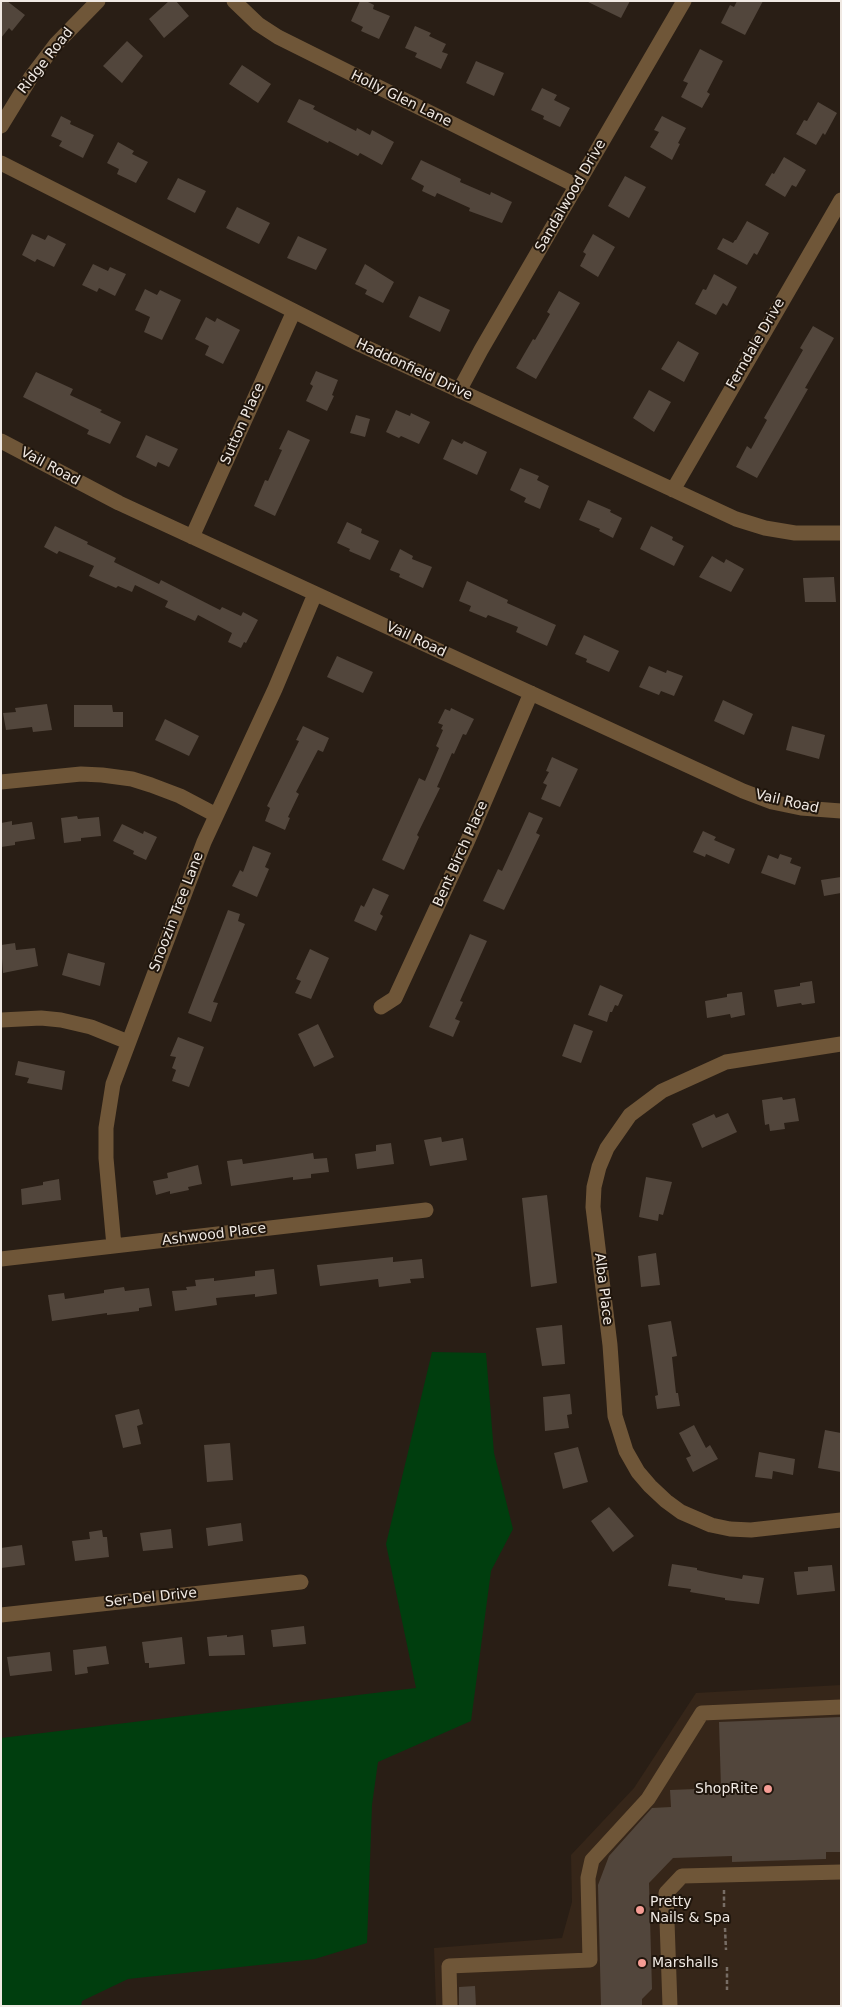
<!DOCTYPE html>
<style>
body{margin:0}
#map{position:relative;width:842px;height:2007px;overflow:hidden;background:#291e15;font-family:"DejaVu Sans",sans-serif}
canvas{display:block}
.frame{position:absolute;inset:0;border:2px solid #f0e9e3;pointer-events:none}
</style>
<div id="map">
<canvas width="842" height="2007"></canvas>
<div class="frame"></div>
</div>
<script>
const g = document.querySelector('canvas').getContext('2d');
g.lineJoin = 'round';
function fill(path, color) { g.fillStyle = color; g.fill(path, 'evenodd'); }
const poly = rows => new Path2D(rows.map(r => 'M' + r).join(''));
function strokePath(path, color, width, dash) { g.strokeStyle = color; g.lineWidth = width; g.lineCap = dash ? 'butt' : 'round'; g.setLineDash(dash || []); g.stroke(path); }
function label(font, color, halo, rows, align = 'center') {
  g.font = font + ' "DejaVu Sans",sans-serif'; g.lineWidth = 4; g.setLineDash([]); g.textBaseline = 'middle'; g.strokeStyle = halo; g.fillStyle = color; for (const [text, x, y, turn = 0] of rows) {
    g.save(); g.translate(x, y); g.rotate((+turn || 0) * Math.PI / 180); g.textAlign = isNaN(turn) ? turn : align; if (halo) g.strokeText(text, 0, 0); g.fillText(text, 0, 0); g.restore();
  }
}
fill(poly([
 [841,1685,841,2006,436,2006,434,1948,562,1938,572,1902,571,1855,634,1788,696,1693]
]), '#362619');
fill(poly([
 [432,1352,486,1353,494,1453,513,1529,491,1571,471,1721,378,1762,372,1805,367,1943,315,1959,128,1979,82,2001,81,2006,1,2006,1,1738,416,1688,386,1544]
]), '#003e0e');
fill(poly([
 [1,1,7,1,25,15,12,31,9,28,1,38],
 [169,1,176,1,189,16,164,38,149,19],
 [360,1,366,1,374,5,373,9,390,16,379,39,361,31,363,27,351,21],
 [586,1,630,1,621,18],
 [737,1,763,1,745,35,721,23,730,5,734,7],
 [415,26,431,33,429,36,446,44,442,52,448,54,441,69,415,57,417,53,405,48],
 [127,41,143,56,122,83,103,66],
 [700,49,723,61,707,92,710,94,702,108,681,97,688,83,683,81],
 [476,61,504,73,494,96,466,83],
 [242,65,271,84,258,103,229,84],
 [542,88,557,95,554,100,570,108,560,127,543,119,544,116,531,110],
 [299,99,315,106,313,109,356,131,357,128,370,135,372,130,394,142,382,165,360,153,358,156,329,141,328,143,287,122],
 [818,102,837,113,825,135,823,133,816,145,796,134,804,120,807,121],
 [61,116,71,121,70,124,94,135,83,158,59,146,62,141,51,136],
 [662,116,686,128,678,143,680,144,672,160,650,147,659,132,654,130],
 [118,142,134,151,132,154,148,162,136,183,117,174,119,169,107,163],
 [784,157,806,170,796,187,792,185,785,197,765,185,772,173,774,174],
 [421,160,461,179,460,182,490,195,491,192,512,202,502,223,469,211,470,208,437,193,435,197,422,191,424,186,411,179],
 [625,176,646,187,629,218,608,206],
 [178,178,206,191,195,213,167,199],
 [237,207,270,223,259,244,226,228],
 [747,221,769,233,757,255,754,253,747,265,717,249,723,238,733,243,735,240,736,240],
 [32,234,45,240,48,235,66,244,54,267,37,259,35,262,22,255],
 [593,234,615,247,598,277,580,266,586,254,583,252],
 [298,236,327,249,316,270,287,258],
 [93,264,108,271,110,267,126,274,115,296,99,288,97,292,82,285],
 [365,264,394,282,383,303,365,294,367,290,355,284],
 [714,274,737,287,727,306,723,303,716,315,695,304,703,289,706,290],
 [145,289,157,295,160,290,181,300,162,340,144,332,150,317,135,310],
 [559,291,580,303,536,379,516,368,533,339,535,340,550,314,547,312],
 [419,296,450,310,440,332,409,317],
 [206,317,215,322,217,318,240,330,223,364,205,355,209,346,195,339],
 [813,326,834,338,805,388,808,389,757,478,736,467,747,446,751,449,767,420,764,418,803,350,800,348],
 [678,341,699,353,684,382,661,369],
 [316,371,338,380,332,395,334,396,327,411,306,401,313,386,310,384],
 [36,372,73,389,70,395,102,410,100,412,121,422,110,444,87,434,89,430,23,397],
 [649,390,671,402,654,432,633,418],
 [396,410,410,416,411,413,430,422,419,444,401,436,399,438,386,432],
 [356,415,370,419,365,437,350,433],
 [288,430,310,440,275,516,254,506,265,480,268,481,282,450,279,449],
 [146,435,178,449,169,467,158,462,156,467,136,457],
 [452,439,462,444,464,441,487,452,477,475,443,459],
 [520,468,539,476,537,480,549,486,540,509,524,502,526,498,510,490],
 [588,500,611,510,610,512,622,518,613,538,599,531,600,529,579,520],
 [347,522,362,529,361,533,379,541,370,560,349,551,350,549,337,543],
 [55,526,88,542,87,544,116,558,114,562,159,584,161,580,220,610,222,607,241,616,243,612,258,620,246,643,244,642,241,648,228,642,232,633,198,615,195,621,165,607,168,601,135,585,132,592,118,586,116,588,89,576,94,566,59,551,57,554,44,547],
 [651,526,673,537,672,540,684,546,674,566,640,549],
 [400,549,413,556,412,559,432,567,423,588,399,577,400,574,390,570],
 [712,556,724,563,726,559,744,569,731,592,699,577],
 [834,577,836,602,805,602,803,578],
 [467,581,508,600,507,603,556,625,547,646,516,632,518,627,488,615,486,618,469,611,471,606,459,601],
 [584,635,619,651,609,672,586,662,587,659,575,654],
 [337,656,373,672,363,693,327,677],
 [649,666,666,673,667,670,683,676,674,696,661,691,659,695,639,687],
 [723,700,753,714,744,735,714,721],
 [47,704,52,730,33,732,32,727,6,730,3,713,16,712,15,708],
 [74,705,112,705,113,712,123,712,123,727,74,727],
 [451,708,474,719,466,735,463,734,454,754,452,753,437,787,440,788,417,835,419,837,404,870,382,860,419,778,425,781,439,748,436,746,443,730,441,729,443,725,438,723,445,709,450,711],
 [165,719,199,736,189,756,155,740],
 [303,726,329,738,323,752,318,750,296,792,299,794,288,817,290,818,285,830,265,821,270,808,267,806,299,741,296,740],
 [792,726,825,735,819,759,786,750],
 [552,757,578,769,560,807,541,799,547,785,543,783,549,772,546,771],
 [529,812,543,818,536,833,540,835,504,910,483,901,498,869,502,871],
 [77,816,78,819,99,817,101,836,81,838,81,841,64,843,61,818],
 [12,821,12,825,32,822,35,839,15,842,15,845,1,847,1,823],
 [122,824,143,834,144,831,157,837,146,860,133,854,134,851,113,841],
 [703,831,716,837,714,840,735,849,729,864,706,854,705,857,693,852],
 [253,846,271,853,265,867,269,869,257,897,232,886,240,870,243,872],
 [780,854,792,858,790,863,801,867,795,885,761,873,768,855,778,859],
 [841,877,841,893,824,896,821,880],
 [373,888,389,895,380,914,383,916,376,931,354,921,361,905,364,907],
 [228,910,240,914,238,921,245,924,213,1002,218,1003,211,1022,188,1013],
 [470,934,487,941,460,1001,463,1002,455,1019,460,1021,453,1037,429,1027],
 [15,943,16,950,35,948,38,966,3,973,1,945],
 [310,949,329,958,311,999,295,993,301,981,296,979],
 [68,953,105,963,100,986,62,975],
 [812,981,815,1003,802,1005,801,1003,777,1007,774,990,800,986,800,983],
 [600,985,623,995,618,1006,615,1005,612,1012,610,1012,607,1022,588,1015],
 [742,992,745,1015,731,1018,730,1014,707,1018,705,1001,727,997,727,994],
 [318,1024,334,1057,314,1067,298,1034],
 [574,1024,593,1031,581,1063,562,1056],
 [178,1037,204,1047,189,1087,172,1081,176,1070,172,1068,176,1057,170,1056],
 [18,1061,65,1071,62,1090,27,1083,29,1078,15,1075],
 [782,1097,783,1100,795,1098,799,1121,784,1123,785,1129,770,1131,769,1124,765,1125,762,1100],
 [728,1113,737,1132,702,1148,692,1124,714,1114,716,1118],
 [441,1137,442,1142,463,1138,467,1160,430,1166,424,1140],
 [391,1143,394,1164,357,1169,355,1154,376,1151,376,1145],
 [313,1153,314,1159,327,1158,329,1172,311,1174,311,1178,293,1180,293,1177,231,1186,227,1161,242,1159,243,1164],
 [198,1165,202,1184,188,1187,189,1190,170,1194,170,1191,156,1195,153,1181,168,1178,167,1173],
 [646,1177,672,1182,663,1215,659,1214,658,1221,639,1217],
 [59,1179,61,1200,22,1205,21,1189,43,1185,43,1182],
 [547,1195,557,1283,531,1287,522,1198],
 [656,1253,660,1285,641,1287,638,1256],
 [393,1257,393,1262,422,1259,424,1278,410,1279,411,1283,379,1287,378,1279,320,1286,317,1265],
 [274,1269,277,1294,255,1297,255,1294,216,1298,217,1305,175,1311,172,1291,187,1290,186,1287,196,1286,195,1280,214,1278,214,1281,255,1276,255,1271],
 [124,1287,125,1291,149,1288,152,1306,139,1308,139,1311,107,1315,107,1313,52,1321,48,1295,64,1293,65,1299,104,1293,104,1290],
 [671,1321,677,1356,672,1357,676,1393,678,1393,680,1406,657,1409,655,1396,658,1395,648,1325],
 [562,1325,565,1364,542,1366,536,1328],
 [570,1394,572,1414,567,1415,569,1428,545,1431,543,1397],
 [139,1409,143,1424,137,1426,141,1444,123,1448,115,1415],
 [694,1425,706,1448,710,1445,718,1459,693,1472,686,1458,691,1456,679,1433],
 [825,1430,841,1433,841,1472,818,1468],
 [230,1443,233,1480,207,1482,204,1445],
 [578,1447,588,1482,563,1489,554,1453],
 [759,1452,795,1459,793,1475,773,1471,772,1479,755,1477],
 [609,1507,634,1536,613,1552,591,1521],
 [241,1523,243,1541,208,1546,206,1528],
 [171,1529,173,1548,143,1551,140,1533],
 [102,1530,103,1537,107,1537,109,1557,75,1561,72,1541,90,1539,89,1532],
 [22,1545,25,1565,1,1568,1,1548],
 [672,1564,697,1568,697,1570,710,1573,742,1579,743,1575,764,1578,759,1604,725,1600,725,1598,690,1592,691,1589,668,1586],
 [832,1565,835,1591,797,1595,794,1572,808,1571,808,1567],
 [304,1626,306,1644,273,1647,271,1630],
 [227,1635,227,1637,243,1635,245,1655,209,1656,207,1637],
 [182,1637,185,1664,149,1668,149,1663,145,1663,142,1642],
 [106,1646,109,1664,87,1667,88,1673,75,1675,73,1650],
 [50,1652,52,1671,10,1676,7,1657],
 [841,1717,841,1852,826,1852,826,1859,732,1862,732,1856,673,1858,649,1883,652,1989,642,1999,642,2006,601,2006,598,1885,609,1856,652,1808,671,1807,670,1790,721,1788,719,1722],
 [475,1986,476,2006,459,2006,459,1987]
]), '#52463c');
strokePath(poly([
 [724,1890,724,1909],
 [725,1928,726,1950],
 [727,1967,727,1990]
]), '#776d65', 2.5, [4, 2.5]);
strokePath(poly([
 [234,1,258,24,278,37,577,186],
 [1,126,31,77,56,44,98,1],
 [1,163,361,345,736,519,765,528,795,533,841,533],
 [459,391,481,350,684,1],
 [1,441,119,503,743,791,772,802,801,808,841,811],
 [673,490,841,200],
 [192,537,294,311],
 [1,782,81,774,102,775,132,779,151,785,180,796,216,815],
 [381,1007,395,998,468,840,531,693],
 [1,1020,41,1018,61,1020,91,1027,128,1042],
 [841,1044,726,1062,662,1091,630,1115,607,1148,599,1167,594,1187,593,1207,610,1345,615,1416,626,1451,638,1472,650,1486,666,1501,681,1512,711,1525,730,1529,751,1530,841,1520],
 [114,1246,106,1158,106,1128,113,1084,204,842,275,689,315,594],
 [1,1259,426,1210],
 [1,1615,301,1582],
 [450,2006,449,1966,590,1960,588,1878,592,1860,648,1799,702,1713,841,1707],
 [670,2006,666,1893,682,1876,841,1872]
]), '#6f5638', 15);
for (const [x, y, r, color] of [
 [768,1789,5,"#f59c94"],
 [640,1910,5,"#f59c94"],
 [642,1963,5,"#f59c94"]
]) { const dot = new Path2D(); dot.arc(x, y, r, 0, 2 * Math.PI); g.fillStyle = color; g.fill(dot); strokePath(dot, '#1f150c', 2); }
label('14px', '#f0e9e3', '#1f150c', [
 ["Ridge Road",46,61,-52],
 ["Holly Glen Lane",401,99,26],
 ["Sandalwood Drive",571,196,-60],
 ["Ferndale Drive",756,344,-60],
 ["Haddonfield Drive",414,370,25],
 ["Sutton Place",243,424,-66],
 ["Vail Road",50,467,28],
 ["Vail Road",416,640,25],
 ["Vail Road",787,802,13],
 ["Bent Birch Place",461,854,-66],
 ["Snoozin Tree Lane",177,912,-69],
 ["Ashwood Place",214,1235,-7],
 ["Alba Place",603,1289,83],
 ["Ser-Del Drive",151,1598,-6]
]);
label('14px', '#f0e9e3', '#1f150c', [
 ["ShopRite",758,1789,"right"],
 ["Pretty",650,1902],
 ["Nails & Spa",650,1918],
 ["Marshalls",652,1963]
], 'left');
</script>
